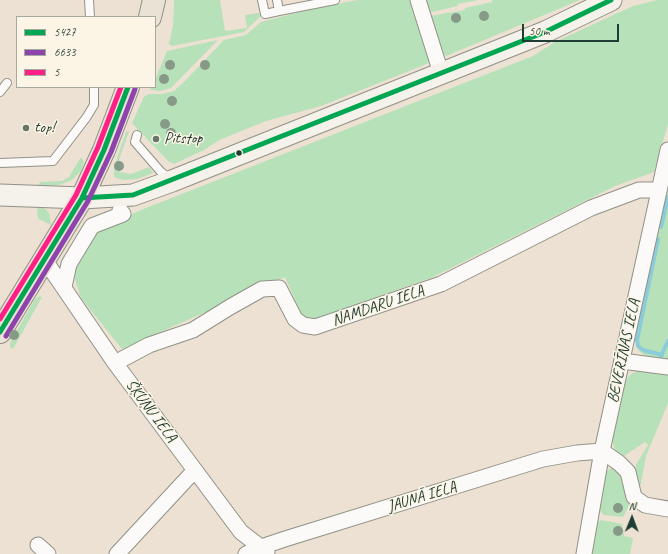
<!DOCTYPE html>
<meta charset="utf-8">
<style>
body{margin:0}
#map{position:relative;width:668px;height:554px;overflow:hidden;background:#ece1d2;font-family:Caveat,sans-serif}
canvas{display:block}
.legend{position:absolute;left:16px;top:16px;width:140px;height:72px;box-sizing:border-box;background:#fcf5e5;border:1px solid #a4ab9e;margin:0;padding:5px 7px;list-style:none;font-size:12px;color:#1f3d34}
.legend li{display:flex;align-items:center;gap:8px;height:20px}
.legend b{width:20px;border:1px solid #a4ab9e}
.north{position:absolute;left:612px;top:498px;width:40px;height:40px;-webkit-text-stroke:3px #fcf5e5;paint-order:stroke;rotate:1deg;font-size:11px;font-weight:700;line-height:16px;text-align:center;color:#1f3d34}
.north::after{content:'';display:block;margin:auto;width:14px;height:18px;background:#1f3d34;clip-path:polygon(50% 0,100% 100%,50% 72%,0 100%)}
.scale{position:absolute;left:522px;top:24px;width:97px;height:18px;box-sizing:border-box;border:2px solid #1f3d34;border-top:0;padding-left:5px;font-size:12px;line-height:14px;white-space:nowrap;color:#1f3d34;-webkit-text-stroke:3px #fcf5e5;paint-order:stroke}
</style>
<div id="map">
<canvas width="668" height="554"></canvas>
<ul class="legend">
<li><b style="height:5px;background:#00a651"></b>5427</li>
<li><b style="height:5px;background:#8e44ad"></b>6633</li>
<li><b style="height:5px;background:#fe1f87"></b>5</li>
</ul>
<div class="north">N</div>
<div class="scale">50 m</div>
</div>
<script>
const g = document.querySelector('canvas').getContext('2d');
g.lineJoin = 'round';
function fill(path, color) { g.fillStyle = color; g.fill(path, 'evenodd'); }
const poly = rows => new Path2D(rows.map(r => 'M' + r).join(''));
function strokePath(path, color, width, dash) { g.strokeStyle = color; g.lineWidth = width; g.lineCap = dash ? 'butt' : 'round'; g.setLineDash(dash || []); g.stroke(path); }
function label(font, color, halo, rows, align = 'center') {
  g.font = font + ' Caveat,sans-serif'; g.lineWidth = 3; g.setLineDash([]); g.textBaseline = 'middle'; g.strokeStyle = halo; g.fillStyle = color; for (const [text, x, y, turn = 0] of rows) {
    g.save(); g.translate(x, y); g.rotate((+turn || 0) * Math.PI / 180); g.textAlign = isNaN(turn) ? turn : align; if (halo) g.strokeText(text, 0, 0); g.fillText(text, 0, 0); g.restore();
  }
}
fill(poly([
 [174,0,220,0,225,31,247,28,245,15,259,13,261,16,244,32,172,46,169,44,173,26],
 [358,0,411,0,429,58,429,63,321,106,266,121,219,140,204,150,174,164,168,161,132,123,144,97,149,94,162,94,174,91,184,82,224,40,246,35,261,22,319,7],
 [424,0,479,0,457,4,458,6,427,13],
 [492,0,580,0,446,56,442,52,430,16,465,10,465,8,492,2],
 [657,0,668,0,668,124,654,172,615,186,431,278,305,322,285,277,122,349,81,298,73,273,75,262,94,235,106,226,141,210,533,56,555,42,633,6],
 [218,40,171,88,160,91,150,90,152,87,155,87,155,80,167,51],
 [129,131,119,160,118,167,120,172,131,174,149,167,153,173,137,179,123,180,114,177,114,167,126,132],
 [81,157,84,162,81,171,72,180,59,185,38,187,40,182,62,181,69,177],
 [668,179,668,359,667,360,651,358,644,355,638,350,635,338,655,237],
 [38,205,43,207,49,213,51,225,39,219,37,214],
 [39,296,42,297,13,349,10,347,10,343,35,299],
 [640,369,668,371,668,403,646,456,640,488,644,498,642,498,635,472,636,465,648,445,645,442,624,456,617,455,613,443,613,430,625,382,630,375],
 [614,467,624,473,630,504,623,517,604,515,600,511,599,507,605,473,611,468],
 [601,520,622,524,624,536,633,538,630,554,592,554,595,524]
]), '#b7e1b8');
strokePath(poly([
 [661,227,668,197],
 [658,239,637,340,638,346,643,350,662,355],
 [661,356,668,341]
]), '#8accda', 4);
const lane = poly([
 [89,0,90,17],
 [262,0,265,14,279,11],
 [277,0,279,11,335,0],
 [0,92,7,83],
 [137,135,135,142,161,172,170,179],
 [0,163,53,161,86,118,94,105,94,87]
]);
const street = poly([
 [418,0,441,73],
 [44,259,115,363,241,532,267,552],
 [64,287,69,264,92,226,123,214,120,210],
 [622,361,668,367],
 [115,363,149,345,193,330,230,307,262,289,279,288,295,319,303,325,315,327,441,284,591,208,639,190,659,190],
 [38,545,48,554],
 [117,554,195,470],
 [246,554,261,547,285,539,543,459,577,453,602,451,619,463,628,472,634,497,645,505,668,509],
 [584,554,602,451,668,150]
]);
const secondary = poly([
 [0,195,82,198,133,195,172,181,545,32,611,0]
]);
const primary = poly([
 [150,17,154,0],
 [0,332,82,198,104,150,128,87]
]);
strokePath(lane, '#919187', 10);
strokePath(street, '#919187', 17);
strokePath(secondary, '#919187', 23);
strokePath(primary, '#919187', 24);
strokePath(lane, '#fcfaf8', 8);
strokePath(street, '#fcfaf8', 15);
strokePath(secondary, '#f5f1eb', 21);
strokePath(primary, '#ebe2d6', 22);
strokePath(poly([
 [82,198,133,195,545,32,611,0],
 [0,332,82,198,104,150,128,87]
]), '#00a651', 5);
strokePath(poly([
 [6,336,88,201,111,152,135,89]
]), '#8e44ad', 5);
strokePath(poly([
 [0,319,76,195,98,147,121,87]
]), '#fe1f87', 5);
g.fillStyle = '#879987';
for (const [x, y] of [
 [484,16],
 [456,18],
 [170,65],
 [205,65],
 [164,79],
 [172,101],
 [165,124],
 [171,133],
 [119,166],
 [14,335],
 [618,508],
 [618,531]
]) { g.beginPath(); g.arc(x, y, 5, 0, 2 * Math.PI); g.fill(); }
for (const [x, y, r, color] of [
 [26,128,4,"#67766b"],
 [156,139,4,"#67766b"],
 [239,153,3.5,"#1f3d34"]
]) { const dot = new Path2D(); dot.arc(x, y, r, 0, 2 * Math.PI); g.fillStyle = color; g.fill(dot); strokePath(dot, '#fcf5e5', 1.5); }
label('16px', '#1f3d34', '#fcf5e5', [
 ["top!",34,128],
 ["Pitstop",164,139]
], 'left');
label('16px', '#1f3d34', '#fcf5e5', [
 ["NAMDARU IELA",378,306,-19],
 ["BEVERĪNAS IELA",624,351,-78],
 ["ŠĶŪŅU IELA",151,411,53],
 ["JAUNĀ IELA",422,497,-17]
]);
</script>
